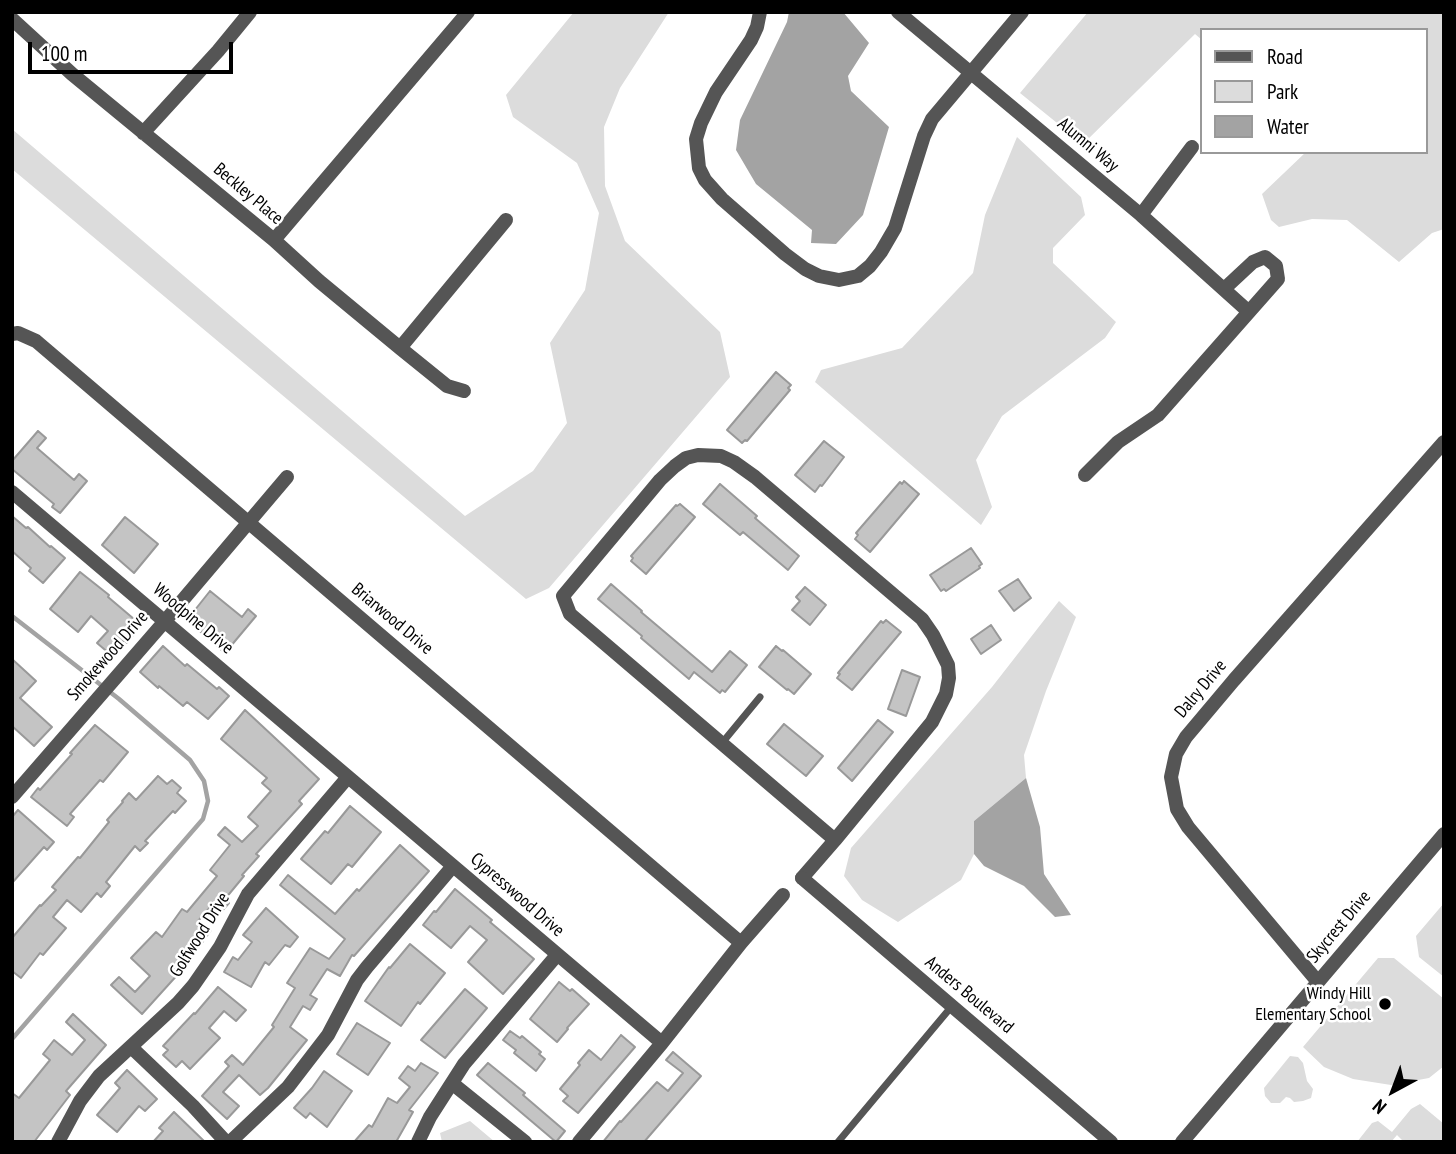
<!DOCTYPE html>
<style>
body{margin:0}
#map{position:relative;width:1456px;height:1154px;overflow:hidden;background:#fff;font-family:"PT Sans Narrow",sans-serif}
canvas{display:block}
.frame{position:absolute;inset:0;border:14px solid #000;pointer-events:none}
.legend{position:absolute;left:1200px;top:28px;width:228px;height:126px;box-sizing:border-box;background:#fff;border:2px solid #999;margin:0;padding:9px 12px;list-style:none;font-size:21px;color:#000}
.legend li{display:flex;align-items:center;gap:14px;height:35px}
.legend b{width:35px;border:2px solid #999}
.north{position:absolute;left:1358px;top:1056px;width:70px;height:70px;-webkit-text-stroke:5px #fff;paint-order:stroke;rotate:221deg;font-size:19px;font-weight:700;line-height:28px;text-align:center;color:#000}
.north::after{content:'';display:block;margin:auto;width:24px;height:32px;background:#000;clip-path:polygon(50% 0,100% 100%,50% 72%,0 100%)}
.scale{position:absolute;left:28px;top:42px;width:205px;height:32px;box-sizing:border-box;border:4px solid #000;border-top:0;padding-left:9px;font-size:21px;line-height:24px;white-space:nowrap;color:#000;-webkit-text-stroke:5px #fff;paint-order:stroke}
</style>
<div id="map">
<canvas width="1456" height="1154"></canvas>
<div class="frame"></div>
<ul class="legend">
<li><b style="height:9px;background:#555"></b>Road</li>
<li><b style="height:19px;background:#dcdcdc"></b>Park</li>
<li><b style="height:19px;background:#a3a3a3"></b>Water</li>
</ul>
<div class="north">N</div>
<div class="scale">100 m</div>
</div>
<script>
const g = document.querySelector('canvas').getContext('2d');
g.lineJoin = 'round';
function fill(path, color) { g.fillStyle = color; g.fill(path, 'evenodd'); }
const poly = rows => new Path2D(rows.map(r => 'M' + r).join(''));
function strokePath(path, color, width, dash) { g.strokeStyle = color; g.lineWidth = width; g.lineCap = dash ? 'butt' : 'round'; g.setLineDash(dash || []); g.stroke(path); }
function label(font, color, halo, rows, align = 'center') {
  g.font = font + ' "PT Sans Narrow",sans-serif'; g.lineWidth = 5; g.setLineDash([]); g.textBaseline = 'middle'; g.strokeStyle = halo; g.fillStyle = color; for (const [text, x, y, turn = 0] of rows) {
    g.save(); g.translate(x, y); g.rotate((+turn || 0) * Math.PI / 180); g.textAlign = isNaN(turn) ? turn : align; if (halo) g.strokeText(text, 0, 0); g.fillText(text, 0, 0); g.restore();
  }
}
fill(poly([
 [574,12,669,12,620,88,604,127,605,186,625,241,720,332,730,377,549,588,526,599,12,169,12,129,465,516,533,471,567,423,550,343,585,290,599,213,577,163,513,117,506,95],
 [1088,12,1444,12,1444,229,1432,233,1399,262,1347,220,1312,219,1279,227,1271,220,1262,194,1306,152,1426,152,1426,30,1202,30,1202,40,1195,34,1083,144,1020,93],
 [1017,137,1081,197,1085,215,1053,248,1053,263,1116,322,1105,338,1002,416,976,460,992,507,981,525,815,382,821,370,902,348,973,273,985,215],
 [1059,601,1076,617,1046,691,1024,755,1026,778,974,821,974,854,961,880,898,922,862,900,844,876,851,848,992,687],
 [1444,903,1444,977,1419,957,1416,936],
 [1378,958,1394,958,1444,999,1444,1066,1429,1078,1391,1085,1353,1079,1324,1067,1303,1047],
 [1290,1056,1298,1057,1303,1063,1307,1081,1313,1089,1311,1098,1303,1101,1294,1102,1290,1098,1286,1097,1280,1103,1271,1103,1265,1096,1264,1088],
 [1420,1104,1444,1124,1444,1142,1404,1142,1397,1135,1391,1142,1357,1142,1372,1123,1378,1121,1392,1132,1411,1109],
 [470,1121,495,1142,442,1142,440,1133]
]), '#dcdcdc');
fill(poly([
 [789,12,843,12,869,43,848,76,851,91,889,127,863,215,836,244,811,243,812,230,756,184,736,150,740,120,787,22],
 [1026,778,1040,827,1044,874,1071,915,1055,917,1024,886,984,866,974,854,974,821]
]), '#a3a3a3');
strokePath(poly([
 [12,616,119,699,190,760,204,781,208,801,203,819,12,1039]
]), '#a3a3a3', 4.5);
const building = poly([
 [776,372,791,385,788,388,790,390,747,441,745,440,742,443,727,430,776,372],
 [38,431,46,438,37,448,74,480,79,474,87,481,60,513,52,507,54,504,12,469,12,461,38,431],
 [824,441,844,457,822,486,820,485,815,492,795,475,824,441],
 [904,481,919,494,870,552,855,539,858,535,856,533,900,482,902,484,904,481],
 [720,484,757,516,755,518,799,556,788,570,743,532,740,535,703,504,720,484],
 [680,504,695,517,646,574,631,561,633,558,631,556,676,505,677,506,680,504],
 [12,516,26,528,28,527,50,547,51,546,65,558,43,583,29,571,31,568,12,551,12,516],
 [125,517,158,544,134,573,102,545,125,517],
 [971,548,982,564,979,566,980,568,946,591,944,589,941,591,930,575,971,548],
 [80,572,109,595,108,597,141,625,127,643,124,640,111,655,97,643,108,631,91,616,78,632,50,609,80,572],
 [1018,579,1031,598,1014,611,999,591,1018,579],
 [611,584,642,611,641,612,712,672,730,651,747,665,725,692,722,690,720,693,694,672,689,679,641,638,642,636,598,599,611,584],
 [805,587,826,605,810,625,792,610,800,601,796,597,805,587],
 [210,591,242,617,248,609,256,616,225,653,187,620,210,591],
 [886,620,901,632,852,690,837,678,840,674,838,673,881,621,883,623,886,620],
 [991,625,1001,640,981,654,971,639,991,625],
 [163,646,185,666,187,664,217,689,219,687,229,696,208,719,187,702,183,706,159,686,158,688,140,672,163,646],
 [776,646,782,651,783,650,811,674,794,694,788,689,787,690,759,667,776,646],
 [12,659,36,681,20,698,52,727,34,746,12,726,12,659],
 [902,670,920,677,906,716,888,709,902,670],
 [245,710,319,779,299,801,302,804,256,854,259,856,242,875,244,876,225,899,229,903,222,911,213,904,198,921,211,930,194,954,187,950,182,957,189,962,142,1014,111,985,119,977,135,992,150,976,131,958,156,932,162,937,182,909,187,912,217,876,210,870,230,845,218,835,225,827,242,842,258,826,248,817,271,791,262,783,267,778,221,739,245,710],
 [878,720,893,732,852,781,838,768,878,720],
 [784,724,823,756,806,776,767,744,784,724],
 [95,725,128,752,103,782,100,780,70,814,74,817,67,826,31,797,38,788,40,790,72,754,70,753,95,725],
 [158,776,167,784,172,780,181,788,177,793,186,801,175,813,173,811,145,841,148,843,140,851,135,846,106,882,110,886,101,897,97,893,81,912,67,900,53,917,66,928,43,955,40,953,21,978,12,971,12,938,40,905,41,906,56,890,52,887,78,857,80,858,109,822,107,820,123,802,122,801,129,793,136,800,158,776],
 [350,806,381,832,352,867,348,864,331,884,301,859,325,831,328,833,350,806],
 [18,810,54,842,47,850,44,847,12,883,12,817,18,810],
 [400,845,429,871,354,956,352,955,340,976,327,969,310,995,317,999,310,1010,303,1006,290,1027,307,1040,268,1088,260,1095,239,1075,223,1092,239,1106,227,1119,202,1096,229,1066,225,1062,232,1055,243,1065,274,1027,272,1025,295,988,287,983,310,948,329,959,345,939,280,885,288,875,335,914,357,889,359,891,400,845],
 [455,889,492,920,490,922,534,959,503,994,468,962,487,940,470,926,451,948,423,925,434,911,436,912,455,889],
 [266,908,298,937,290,947,285,945,269,965,265,962,251,987,224,972,233,957,238,960,252,942,243,935,266,908],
 [410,944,445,973,420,1004,418,1002,401,1026,365,1001,389,967,390,968,410,944],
 [559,982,570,991,572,989,589,1004,567,1028,568,1029,557,1042,530,1019,559,982],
 [218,987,246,1010,236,1021,224,1011,209,1028,220,1038,190,1069,182,1061,176,1067,163,1055,168,1050,163,1046,194,1013,195,1014,218,987],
 [465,989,487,1008,445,1058,421,1040,465,989],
 [73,1014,106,1045,66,1091,70,1095,34,1142,12,1142,12,1093,19,1098,50,1060,43,1054,54,1040,72,1055,85,1040,66,1022,73,1014],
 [357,1023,390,1043,368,1075,337,1054,357,1023],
 [510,1031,520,1038,522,1036,541,1052,539,1054,545,1059,536,1071,514,1053,516,1050,503,1040,510,1031],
 [621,1035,635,1047,578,1113,563,1101,568,1096,560,1089,580,1065,578,1063,589,1050,601,1060,621,1035],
 [673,1052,701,1076,644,1142,603,1142,620,1121,621,1122,657,1082,668,1091,683,1073,666,1060,673,1052],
 [421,1063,438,1073,409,1110,413,1112,396,1142,354,1142,369,1125,372,1127,388,1098,397,1103,410,1087,399,1078,408,1066,415,1071,421,1063],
 [488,1063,525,1093,523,1095,565,1131,556,1142,477,1075,488,1063],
 [127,1070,157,1099,145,1111,139,1106,117,1132,97,1115,120,1088,115,1083,127,1070],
 [324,1071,352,1091,327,1127,310,1113,306,1118,294,1108,312,1088,324,1071],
 [174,1112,205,1142,153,1142,163,1131,159,1128,174,1112]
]);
fill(building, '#c4c4c4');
strokePath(building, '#999', 2);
strokePath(poly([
 [722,743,760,697],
 [838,1142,952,1006]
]), '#555', 7);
strokePath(poly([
 [760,12,757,27,751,40,716,92,701,123,696,139,699,168,705,180,722,199,785,254,805,269,819,276,839,280,858,276,870,266,881,252,895,228,924,136,932,119,1022,12],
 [898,12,1141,215,1249,312],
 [12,19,72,74,274,240,319,281,400,348,447,386,464,391],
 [143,133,218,51,250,12],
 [1141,215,1192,147],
 [274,240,468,12],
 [12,334,18,333,36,341,741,943],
 [400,348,506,220],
 [1085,475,1118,442,1158,415,1278,279,1276,266,1265,257,1253,262,1224,289],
 [12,492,662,1043],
 [12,797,165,621,287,477],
 [802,878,835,840,932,722,946,694,949,678,948,665,933,635,922,619,755,477,734,462,721,456,698,455,686,458,675,466,660,480,563,596,570,614,835,840],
 [1318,982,1188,827,1177,809,1175,798,1171,777,1176,754,1186,737,1234,680,1444,442],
 [131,1047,193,1106,226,1142],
 [453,1084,525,1142],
 [58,1142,80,1101,99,1076,178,1003,193,986,220,947,248,894,348,777],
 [230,1142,288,1087,328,1035,357,980,367,967,453,866],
 [418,1142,430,1117,464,1064,557,955],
 [579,1142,662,1043,741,943,783,895],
 [1182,1142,1444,834]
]), '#555', 14);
strokePath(poly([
 [802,878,1111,1142]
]), '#555', 14);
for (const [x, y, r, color] of [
 [1385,1004,7,"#000"]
]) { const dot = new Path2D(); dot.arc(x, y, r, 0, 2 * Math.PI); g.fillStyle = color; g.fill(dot); strokePath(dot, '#fff', 2.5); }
label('18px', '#000', '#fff', [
 ["Alumni Way",1088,145,40],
 ["Beckley Place",248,194,40],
 ["Woodpine Drive",193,619,40],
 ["Briarwood Drive",392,619,40],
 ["Smokewood Drive",108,656,-49],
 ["Dalry Drive",1201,689,-50],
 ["Cypresswood Drive",517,895,41],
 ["Skycrest Drive",1339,927,-50],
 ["Golfwood Drive",200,935,-58],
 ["Anders Boulevard",969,995,40]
]);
label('18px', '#000', '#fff', [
 ["Windy Hill",1371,994],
 ["Elementary School",1371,1015]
], 'right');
</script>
